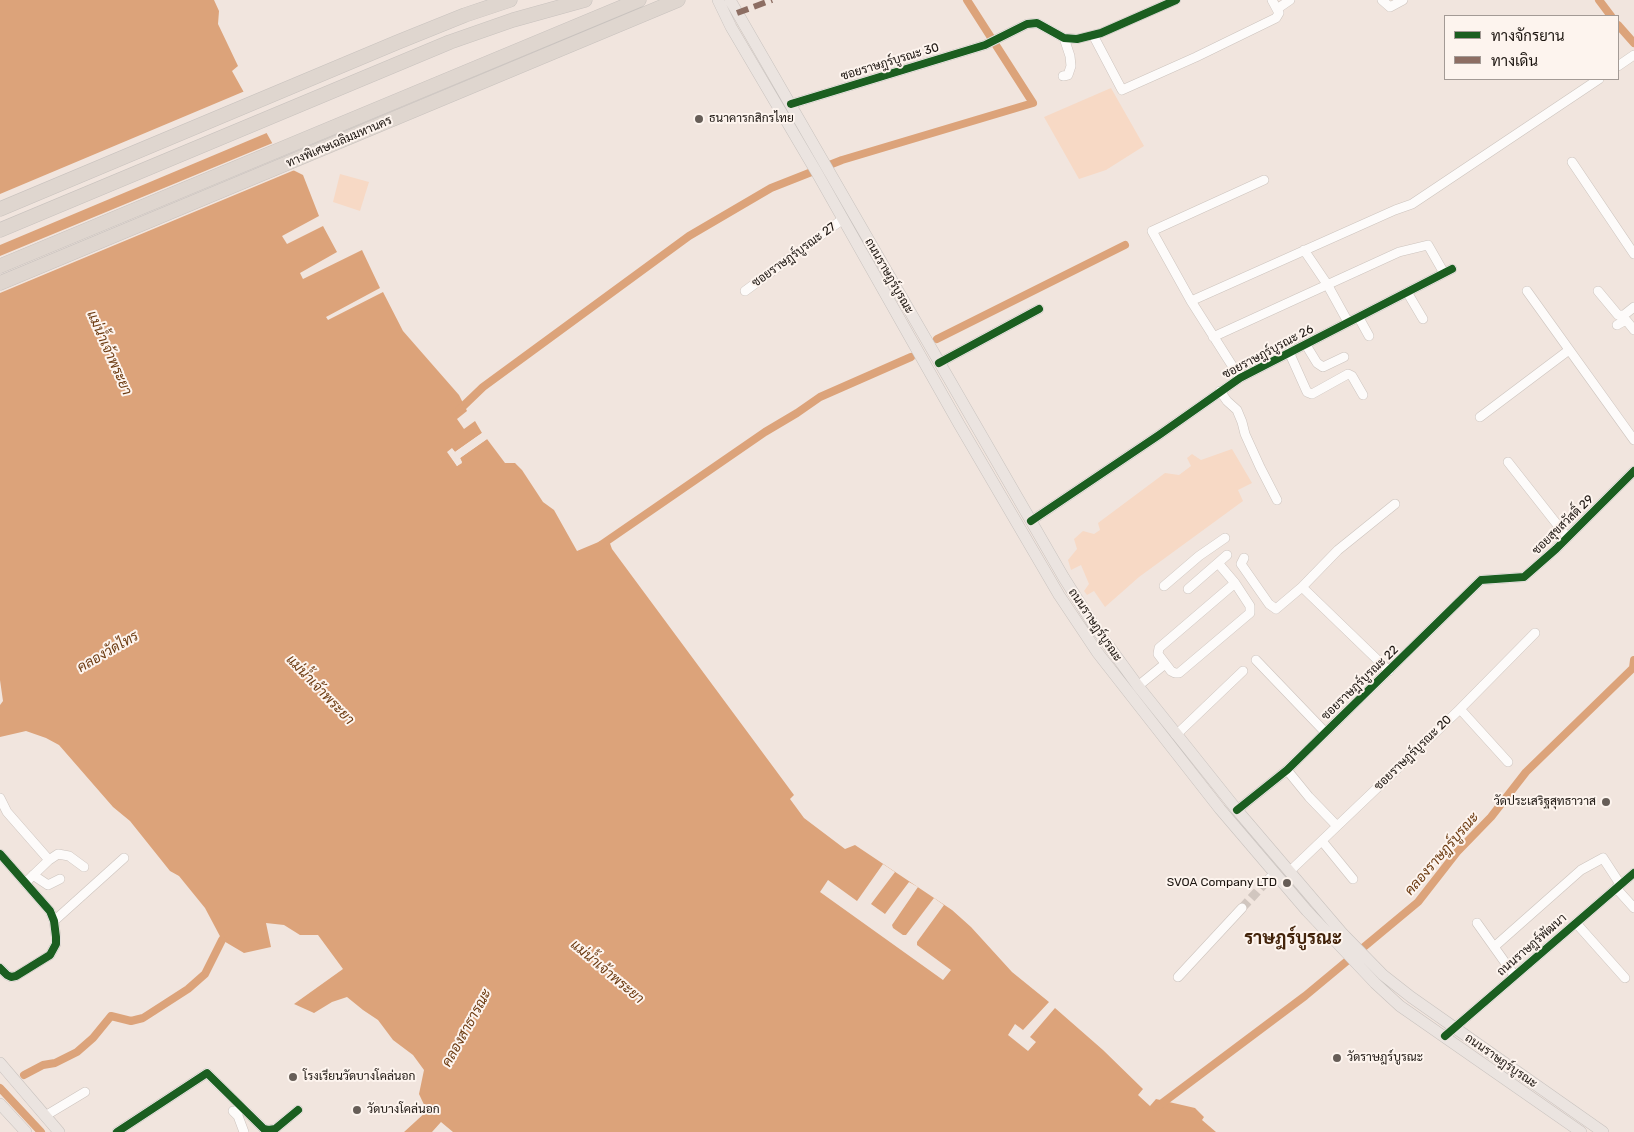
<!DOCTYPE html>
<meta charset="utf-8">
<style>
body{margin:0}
#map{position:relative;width:1634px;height:1132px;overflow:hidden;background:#f1e5de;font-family:Rubik,Sarabun,sans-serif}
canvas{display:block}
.legend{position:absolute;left:1444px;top:15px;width:175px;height:65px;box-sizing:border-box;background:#fdf4ee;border:1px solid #a39a95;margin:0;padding:6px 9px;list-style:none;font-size:15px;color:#1b140f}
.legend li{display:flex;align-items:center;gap:10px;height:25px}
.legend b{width:25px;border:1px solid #a39a95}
</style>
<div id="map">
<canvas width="1634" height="1132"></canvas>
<ul class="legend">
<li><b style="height:6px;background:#1b5e20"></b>ทางจักรยาน</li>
<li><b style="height:6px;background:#8d6e63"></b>ทางเดิน</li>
</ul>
</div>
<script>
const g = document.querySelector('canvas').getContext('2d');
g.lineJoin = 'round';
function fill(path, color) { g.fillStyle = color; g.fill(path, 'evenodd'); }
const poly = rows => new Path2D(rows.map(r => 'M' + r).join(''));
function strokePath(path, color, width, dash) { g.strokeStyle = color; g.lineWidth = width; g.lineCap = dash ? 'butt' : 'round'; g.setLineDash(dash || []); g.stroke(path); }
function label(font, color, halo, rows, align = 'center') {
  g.font = font + ' Rubik,Sarabun,sans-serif'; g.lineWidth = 4; g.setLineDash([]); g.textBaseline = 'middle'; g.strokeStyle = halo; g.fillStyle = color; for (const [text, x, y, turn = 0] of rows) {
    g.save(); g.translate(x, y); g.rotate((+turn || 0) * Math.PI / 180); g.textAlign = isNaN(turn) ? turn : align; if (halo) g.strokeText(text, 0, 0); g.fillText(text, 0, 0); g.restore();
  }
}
fill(poly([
 [1111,88,1144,146,1106,170,1079,179,1044,117],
 [340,174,369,182,360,211,333,202],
 [1232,449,1252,483,1238,490,1243,501,1139,577,1105,607,1094,591,1087,595,1084,591,1089,584,1081,565,1071,570,1068,560,1077,549,1074,539,1083,531,1094,534,1100,530,1098,523,1165,473,1179,475,1191,466,1187,458,1192,454,1201,460]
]), '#f7d9c5');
fill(poly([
 [0,0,214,0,219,11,218,24,238,66,232,71,285,166,303,175,319,216,282,236,287,244,323,226,337,252,300,273,303,279,362,250,380,288,326,317,328,320,383,292,403,331,459,395,467,411,457,419,464,429,475,421,482,433,455,452,452,449,448,452,457,466,462,463,460,458,487,439,505,463,515,463,522,470,543,502,554,510,577,551,608,538,612,549,794,795,790,799,804,818,845,849,855,845,952,910,971,927,1012,972,1049,1002,1023,1030,1015,1024,1008,1035,1028,1051,1036,1042,1030,1037,1055,1008,1103,1050,1143,1089,1138,1095,1150,1106,1156,1099,1195,1108,1204,1117,1202,1120,1216,1132,453,1132,441,1122,432,1132,404,1132,427,1111,419,1094,424,1070,413,1055,393,1040,378,1020,363,1010,347,997,332,1002,314,1013,294,1004,343,969,318,935,300,935,284,925,266,923,271,947,244,953,222,940,205,908,179,876,170,871,130,821,113,807,59,745,46,738,26,731,0,737,0,705,3,701,0,680]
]), '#dca37a');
fill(poly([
 [245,91,269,132,0,245,0,194],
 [275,142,287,164,297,169,0,293,0,256],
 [482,433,484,435,456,454,451,452,458,463,458,456,486,437,487,439,460,458,462,462,457,466,447,452,452,448,455,452],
 [883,864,895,872,871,904,885,914,909,882,918,887,892,925,893,928,903,935,906,935,934,898,944,905,917,942,917,945,951,970,943,980,820,892,828,880,857,901]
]), '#f1e5de');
strokePath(poly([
 [1599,0,1611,16],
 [1618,25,1634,43],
 [937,339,1125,245],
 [457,412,483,387,689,236,771,188,842,160,1033,103,967,0],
 [601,545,765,432,797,413,820,397,911,357],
 [24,1075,43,1065,55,1063,77,1052,93,1038,111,1016,131,1021,143,1018,188,989,205,974,222,940],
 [0,1088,41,1132],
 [1157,1107,1305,996,1418,902,1457,852,1491,817,1526,772,1633,668,1634,660]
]), '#dca37a', 8);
strokePath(poly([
 [1242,908,1266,882]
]), '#d1c6bf', 9, [9, 4.5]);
const minor = poly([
 [1382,0,1390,7,1403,0],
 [1277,9,1290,0],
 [1093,35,1122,90,1196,57,1276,18,1279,13,1272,0],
 [1618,66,1634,55],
 [1063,76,1068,75,1071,66,1070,56,1064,38],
 [791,104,985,45,1027,24,1037,23,1064,38,1077,39,1101,33,1176,0],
 [1572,162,1634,254],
 [1304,250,1327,284,1348,322],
 [745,291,843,219],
 [1527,291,1634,440],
 [1598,291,1618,315,1624,315,1634,307],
 [1407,292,1423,319],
 [1191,301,1395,210,1412,204,1599,79],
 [1359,318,1369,336],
 [1617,325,1626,320,1634,330],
 [1213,337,1399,252,1428,245,1444,273],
 [1306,345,1317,363,1323,367,1344,357],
 [1289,352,1307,392,1312,394,1348,374,1352,376,1363,395],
 [939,363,1039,309],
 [1240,378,1191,301,1152,231,1264,180],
 [1220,391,1227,401,1237,410,1242,422,1245,434,1260,467,1277,500],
 [1480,417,1569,350],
 [1508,462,1567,537],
 [1031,521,1159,435,1240,378,1452,269],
 [1244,558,1241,564,1269,604,1276,609,1302,587,1338,550,1395,504],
 [1218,563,1235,583,1250,606,1250,613,1179,673,1175,673,1171,671,1158,654,1159,648,1235,583],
 [1164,586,1199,556,1225,538],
 [1302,587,1389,671],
 [1188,589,1227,555],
 [1256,660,1325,732],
 [1138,686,1165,664],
 [1460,709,1508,762],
 [1176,735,1243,671],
 [1287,770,1309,797,1337,826],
 [0,798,7,812,49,860],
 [1237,810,1287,770,1481,580,1524,577,1556,549,1634,471],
 [1322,841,1353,879],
 [0,854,50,911,54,921,56,937,56,944,50,955,16,976,11,977,7,975,0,968],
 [1290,871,1460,709,1535,633],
 [33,875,48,885,60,879],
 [1266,882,1275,873],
 [25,883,49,860,58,854,69,856,84,867],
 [1616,888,1634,908],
 [54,921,124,858],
 [1477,923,1514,975],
 [1576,923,1625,978],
 [1494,947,1581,870,1603,858,1620,884],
 [1178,977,1242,908],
 [1445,1036,1634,873],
 [233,1111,238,1116,244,1132],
 [45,1116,85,1092],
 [117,1132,207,1073,264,1129,268,1130,275,1129,298,1110]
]);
const major = poly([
 [718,0,731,27,817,173,959,424,1059,595,1097,652,1220,809,1307,911,1375,983,1400,1006,1581,1132],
 [730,0,1064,578,1095,627,1138,686,1237,810,1342,933,1383,975,1411,997,1603,1132],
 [0,1063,59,1132],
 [0,1104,26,1132]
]);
const highway = poly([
 [0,209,398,42,465,15,510,0],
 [0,230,450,42,513,20,585,0],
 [0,266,639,0],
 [0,283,678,0]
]);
strokePath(minor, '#ccc3bd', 10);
strokePath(major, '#c8c2be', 12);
strokePath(highway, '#c8c2be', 15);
strokePath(minor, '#fdfbfa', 9);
strokePath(major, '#ebe4e0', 11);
strokePath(highway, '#dfd6cf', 14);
strokePath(poly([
 [737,13,772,0]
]), '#8d6e63', 6, [12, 6]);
strokePath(poly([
 [791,104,985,45,1027,24,1037,23,1064,38,1077,39,1101,33,1176,0],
 [939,363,1039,309],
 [1031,521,1159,435,1240,378,1452,269],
 [1237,810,1287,770,1481,580,1524,577,1556,549,1634,471],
 [0,854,50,911,54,921,56,937,56,944,50,955,16,976,11,977,7,975,0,968],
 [1445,1036,1634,873],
 [117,1132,207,1073,264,1129,268,1130,275,1129,298,1110]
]), '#1b5e20', 8);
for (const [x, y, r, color] of [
 [699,119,5,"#665d57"],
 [1606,802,5,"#665d57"],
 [1287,883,5,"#665d57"],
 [1337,1058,5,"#665d57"],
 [293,1077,5,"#665d57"],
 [357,1110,5,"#665d57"]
]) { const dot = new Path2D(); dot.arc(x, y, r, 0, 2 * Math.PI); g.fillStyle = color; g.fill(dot); strokePath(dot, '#fdf4ee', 2); }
label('12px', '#1b140f', '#fdf4ee', [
 ["ซอยราษฎร์บูรณะ 30",890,62,-17],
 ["ทางพิเศษเฉลิมมหานคร",339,142,-23],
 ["ซอยราษฎร์บูรณะ 27",794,255,-36],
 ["ถนนราษฎร์บูรณะ",889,276,60],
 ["ซอยราษฎร์บูรณะ 26",1268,352,-28],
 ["ซอยสุขสวัสดิ์ 29",1563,525,-44],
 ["ถนนราษฎร์บูรณะ",1095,625,56],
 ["ซอยราษฎร์บูรณะ 22",1360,683,-44],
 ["ซอยราษฎร์บูรณะ 20",1413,753,-44],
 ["ถนนราษฎร์พัฒนา",1532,945,-41],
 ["ถนนราษฎร์บูรณะ",1501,1061,35]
]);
label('12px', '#1b140f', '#fdf4ee', [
 ["ธนาคารกสิกรไทย",709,119],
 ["วัดประเสริฐสุทธาวาส",1596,802,"right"],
 ["SVOA Company LTD",1277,883,"right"],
 ["วัดราษฎร์บูรณะ",1347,1058],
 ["โรงเรียนวัดบางโคล่นอก",303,1077],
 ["วัดบางโคล่นอก",367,1110]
], 'left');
label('italic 14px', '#6c3a10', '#fdf4ee', [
 ["แม่น้ำเจ้าพระยา",109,353,66],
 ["คลองวัดไทร",108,652,-30],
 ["แม่น้ำเจ้าพระยา",320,690,46],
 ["คลองราษฎร์บูรณะ",1442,854,-49],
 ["แม่น้ำเจ้าพระยา",607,972,40],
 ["คลองสาธารณะ",467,1028,-61]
]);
label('bold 18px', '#422209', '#fdf4ee', [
 ["ราษฎร์บูรณะ",1293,939]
]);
</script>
